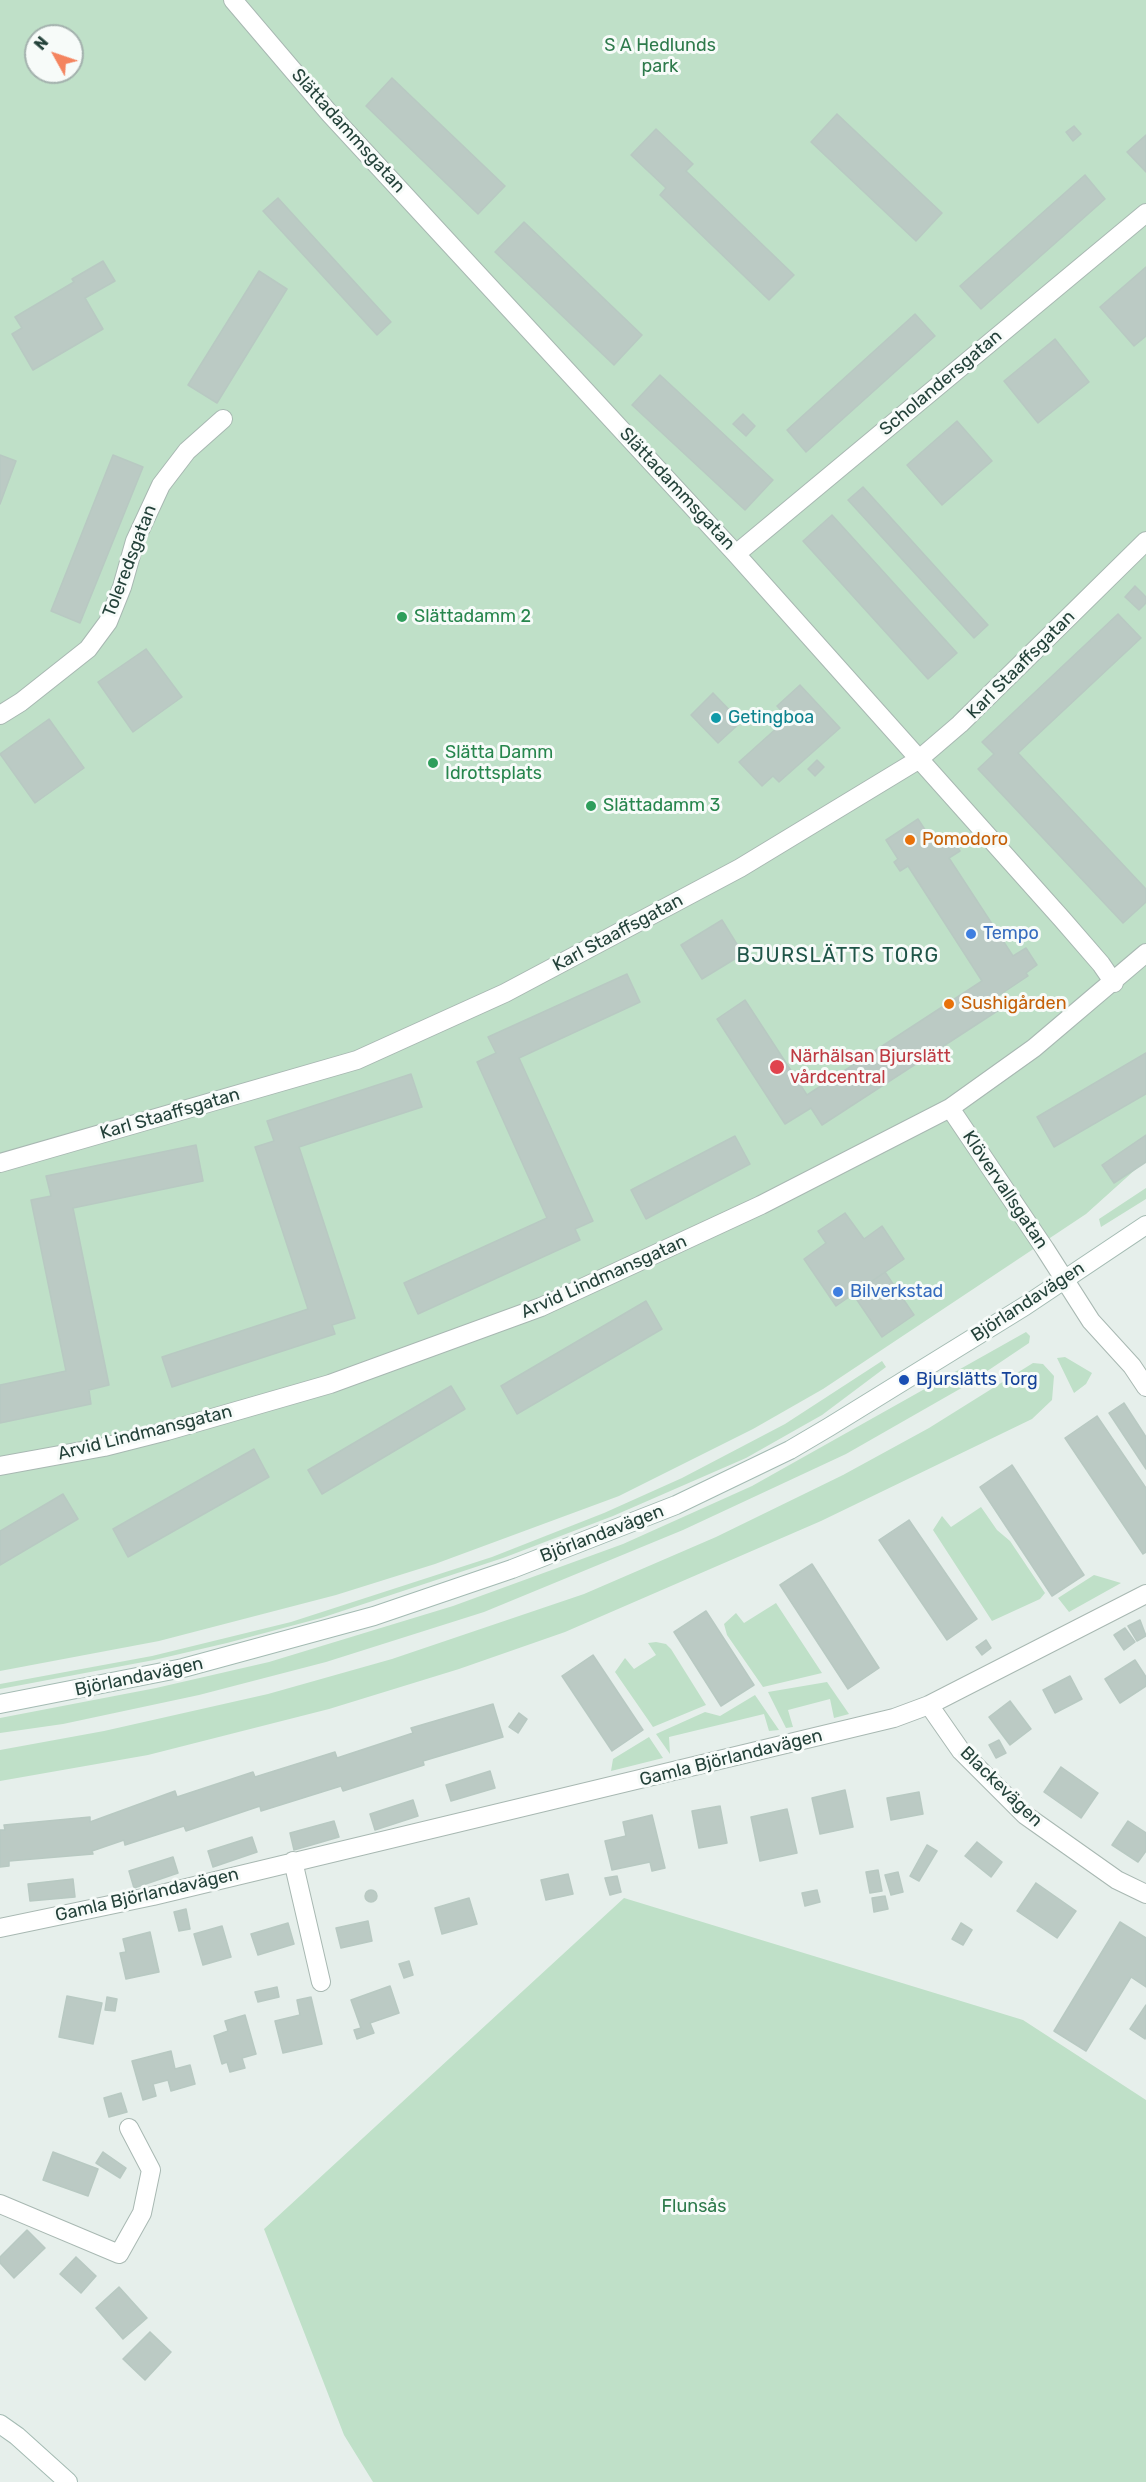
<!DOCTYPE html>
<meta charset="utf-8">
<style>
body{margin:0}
#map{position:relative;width:1146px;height:2482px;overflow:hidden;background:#e6efeb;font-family:Rubik,sans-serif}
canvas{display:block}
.north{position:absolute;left:24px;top:24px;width:60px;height:60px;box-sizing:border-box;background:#f7fbf9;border:2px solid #a3b1ad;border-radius:50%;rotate:310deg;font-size:16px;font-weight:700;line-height:24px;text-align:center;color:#24423a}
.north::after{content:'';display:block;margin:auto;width:21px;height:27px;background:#f4845f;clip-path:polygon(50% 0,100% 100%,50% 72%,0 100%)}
</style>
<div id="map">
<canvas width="1146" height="2482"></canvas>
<div class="north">N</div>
</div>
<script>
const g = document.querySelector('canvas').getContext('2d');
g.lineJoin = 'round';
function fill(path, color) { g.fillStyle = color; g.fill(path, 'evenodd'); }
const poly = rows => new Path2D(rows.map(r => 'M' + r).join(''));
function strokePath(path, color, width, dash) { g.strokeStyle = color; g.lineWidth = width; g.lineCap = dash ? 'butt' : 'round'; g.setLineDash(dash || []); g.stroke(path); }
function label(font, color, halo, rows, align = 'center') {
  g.font = font + ' Rubik,sans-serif'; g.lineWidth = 6; g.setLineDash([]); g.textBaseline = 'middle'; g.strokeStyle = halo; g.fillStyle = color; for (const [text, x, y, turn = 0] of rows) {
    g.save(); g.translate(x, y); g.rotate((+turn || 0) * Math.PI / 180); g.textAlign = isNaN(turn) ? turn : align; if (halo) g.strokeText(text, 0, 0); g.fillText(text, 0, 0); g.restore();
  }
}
fill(poly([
 [0,0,1146,0,1146,1160,1086,1214,823,1389,753,1429,619,1496,435,1564,336,1595,159,1641,0,1671],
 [36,36,72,36,72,72,36,72],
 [1146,1188,1146,1199,1101,1227,1099,1219],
 [1026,1332,1030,1336,1029,1343,965,1386,846,1454,683,1530,484,1612,326,1662,199,1695,63,1724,0,1733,0,1718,156,1688,269,1662,453,1606,623,1544,752,1486],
 [1065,1357,1092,1373,1086,1384,1074,1393,1057,1358],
 [882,1361,886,1367,822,1415,746,1458,613,1516,503,1558,321,1618,227,1643,154,1660,0,1689,0,1684,152,1656,291,1622,492,1557,604,1513,682,1478,785,1424],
 [1033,1363,1043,1364,1054,1376,1052,1400,1032,1419,821,1521,565,1632,459,1669,329,1709,148,1755,0,1781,0,1750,104,1731,268,1694,392,1659,584,1594,716,1537,843,1475,929,1428],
 [981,1507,997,1530,1010,1541,1045,1593,1040,1599,992,1621,933,1530,942,1516,951,1527],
 [1094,1575,1121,1583,1069,1612,1058,1598],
 [776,1603,822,1673,763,1687,727,1635,724,1624,736,1613,744,1623],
 [656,1642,666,1644,671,1649,706,1705,653,1727,615,1672,625,1658,634,1669,656,1655,648,1643],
 [827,1682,849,1714,834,1718,830,1699,788,1710,793,1727,786,1728,768,1692],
 [755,1695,779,1730,769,1731,764,1714,669,1737,670,1754,656,1734,705,1712,720,1716],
 [649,1737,663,1758,611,1771,613,1759],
 [624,1898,1023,2020,1146,2100,1146,2482,373,2482,344,2435,264,2229]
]), '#bfe0c8');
const building = poly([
 [392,78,505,186,478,214,366,106,392,78],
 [837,114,942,213,916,241,811,142,837,114],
 [1074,126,1081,134,1073,141,1066,132,1074,126],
 [656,129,693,164,686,171,794,275,769,300,660,195,666,188,631,155,656,129],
 [1146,135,1146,172,1127,152,1146,135],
 [1085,175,1105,199,981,309,960,286,1085,175],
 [278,198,391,322,377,335,263,211,278,198],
 [524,222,642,335,614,365,495,252,524,222],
 [103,261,115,281,85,298,103,329,33,370,12,334,22,328,15,317,74,282,72,279,103,261],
 [1146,267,1146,336,1134,346,1100,307,1146,267],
 [259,271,287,289,217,403,188,385,259,271],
 [915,314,935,336,806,452,787,430,915,314],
 [1055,339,1089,382,1038,423,1004,381,1055,339],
 [660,375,773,480,745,510,632,405,660,375],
 [743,414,755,426,746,436,733,424,743,414],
 [957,421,992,461,942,505,907,465,957,421],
 [0,455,16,461,0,504,0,455],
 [113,455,143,467,80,623,51,611,113,455],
 [863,487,988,625,974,638,848,500,863,487],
 [832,515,957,653,928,679,803,541,832,515],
 [1135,586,1146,597,1146,603,1139,610,1125,597,1135,586],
 [1118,614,1141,638,1018,753,1146,889,1146,902,1123,923,978,769,994,754,982,742,1118,614],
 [146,649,182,697,133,732,98,682,146,649],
 [800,685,840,728,779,782,773,776,762,786,739,762,788,718,777,706,800,685],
 [713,693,741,722,718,743,691,715,713,693],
 [49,719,84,768,35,803,0,754,49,719],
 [817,760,824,767,815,776,808,769,817,760],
 [918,819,933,842,948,833,960,851,949,858,1013,956,1026,948,1037,965,1026,973,1028,976,998,996,1005,1006,822,1125,811,1108,785,1124,717,1019,745,1000,807,1095,982,981,908,866,900,871,894,862,898,859,886,840,918,819],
 [722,920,743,954,702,979,681,945,722,920],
 [627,974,640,1002,519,1058,593,1221,575,1229,580,1240,418,1314,404,1283,547,1218,477,1062,496,1053,488,1037,627,974],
 [1146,1053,1146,1094,1054,1147,1037,1117,1146,1053],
 [411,1074,422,1107,299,1147,355,1318,332,1325,335,1334,172,1387,162,1357,308,1309,255,1147,274,1141,267,1121,411,1074],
 [1146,1135,1146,1162,1114,1183,1102,1165,1146,1135],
 [735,1136,750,1164,646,1219,631,1190,735,1136],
 [196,1145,203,1181,73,1208,109,1385,89,1390,91,1404,0,1423,0,1385,66,1371,31,1200,51,1196,46,1176,196,1145],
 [845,1213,864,1239,882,1226,904,1259,836,1306,804,1259,826,1243,818,1231,845,1213],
 [885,1272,914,1315,882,1337,853,1294,885,1272],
 [646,1301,662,1329,517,1414,501,1386,646,1301],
 [451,1386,465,1409,322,1494,308,1470,451,1386],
 [1124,1403,1146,1437,1146,1469,1109,1413,1124,1403],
 [1097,1416,1146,1488,1146,1552,1143,1554,1065,1438,1097,1416],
 [254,1449,269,1477,128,1557,113,1529,254,1449],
 [1012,1465,1084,1575,1052,1596,980,1487,1012,1465],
 [63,1494,78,1519,0,1565,0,1531,63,1494],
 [909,1520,977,1619,947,1640,879,1540,909,1520],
 [812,1564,879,1668,848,1689,780,1585,812,1564],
 [706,1611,754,1685,721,1706,674,1632,706,1611],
 [1140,1620,1146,1636,1137,1641,1128,1626,1140,1620],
 [1125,1628,1135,1642,1124,1650,1114,1635,1125,1628],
 [986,1640,991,1648,982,1655,976,1647,986,1640],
 [593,1655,643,1730,612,1751,562,1676,593,1655],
 [1135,1660,1146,1677,1146,1686,1120,1703,1105,1679,1135,1660],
 [1070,1676,1082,1699,1055,1713,1043,1690,1070,1676],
 [1010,1701,1031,1729,1010,1745,989,1717,1010,1701],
 [493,1704,503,1737,423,1761,424,1765,343,1791,341,1786,261,1811,260,1806,186,1831,184,1826,125,1845,124,1840,92,1851,93,1854,9,1861,9,1866,0,1867,0,1830,5,1830,4,1825,90,1817,90,1822,175,1791,177,1797,253,1772,255,1777,335,1752,337,1758,413,1733,411,1728,493,1704],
 [519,1713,527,1719,518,1733,509,1727,519,1713],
 [999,1740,1006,1753,996,1758,989,1745,999,1740],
 [1061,1767,1098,1793,1081,1818,1044,1792,1061,1767],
 [490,1771,495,1788,451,1801,446,1785,490,1771],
 [845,1790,853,1827,820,1834,812,1798,845,1790],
 [919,1792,923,1814,891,1820,887,1798,919,1792],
 [413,1800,418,1816,375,1830,370,1814,413,1800],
 [720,1806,727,1843,699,1848,692,1811,720,1806],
 [787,1809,797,1853,760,1861,751,1817,787,1809],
 [652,1815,665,1868,652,1871,650,1862,612,1870,605,1841,626,1836,623,1822,652,1815],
 [334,1821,339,1837,294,1850,290,1833,334,1821],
 [1128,1821,1146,1833,1146,1851,1138,1862,1112,1845,1128,1821],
 [252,1837,257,1852,213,1867,208,1851,252,1837],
 [977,1842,1002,1862,991,1877,965,1856,977,1842],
 [927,1845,937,1851,919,1881,910,1876,927,1845],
 [173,1857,178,1873,134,1888,129,1871,173,1857],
 [878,1870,882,1891,870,1893,866,1872,878,1870],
 [898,1872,903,1892,891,1895,885,1875,898,1872],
 [568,1874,573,1894,546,1900,541,1880,568,1874],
 [617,1876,621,1892,610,1895,605,1878,617,1876],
 [73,1879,75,1897,30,1901,28,1884,73,1879],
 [1036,1883,1076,1911,1057,1938,1017,1911,1036,1883],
 [817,1890,820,1902,805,1906,802,1893,817,1890],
 '365 1896a6 6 0 1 1 12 0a6 6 0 1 1-12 0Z',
 [885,1896,888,1909,874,1912,872,1898,885,1896],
 [469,1898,477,1924,442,1934,435,1908,469,1898],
 [186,1909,190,1929,179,1931,174,1912,186,1909],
 [368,1921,372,1941,341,1948,336,1928,368,1921],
 [1120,1922,1146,1938,1146,1987,1131,1977,1086,2051,1054,2031,1120,1922],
 [288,1923,294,1944,258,1955,251,1934,288,1923],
 [961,1923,972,1930,963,1945,952,1939,961,1923],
 [222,1926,231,1957,203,1965,194,1934,222,1926],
 [150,1932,159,1972,126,1979,120,1953,126,1952,123,1939,150,1932],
 [409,1961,413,1975,404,1978,399,1964,409,1961],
 [390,1986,399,2013,370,2023,374,2033,357,2039,354,2030,361,2028,351,2000,390,1986],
 [277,1987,279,1997,258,2002,255,1992,277,1987],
 [67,1996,102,2003,93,2044,59,2037,67,1996],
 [107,1997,117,1999,115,2011,105,2010,107,1997],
 [311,1997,322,2044,283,2053,275,2021,300,2015,297,2000,311,1997],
 [1146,2005,1146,2036,1145,2039,1130,2029,1146,2005],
 [245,2015,256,2054,242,2058,245,2068,230,2072,227,2062,222,2064,214,2036,228,2031,225,2021,245,2015],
 [171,2051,175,2069,190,2065,195,2084,171,2091,168,2080,153,2084,156,2096,143,2100,132,2061,171,2051],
 [121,2093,127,2112,109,2117,104,2098,121,2093],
 [53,2152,98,2169,88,2196,43,2180,53,2152],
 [103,2152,126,2168,120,2178,96,2163,103,2152],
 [27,2230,45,2248,14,2278,0,2263,0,2257,27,2230],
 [76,2257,96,2276,81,2293,60,2274,76,2257],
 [119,2287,147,2318,123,2339,96,2308,119,2287],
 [150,2332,171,2352,145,2380,123,2359,150,2332]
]);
fill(building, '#bbcac4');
strokePath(building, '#b8c9c2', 1.5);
const street = poly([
 [233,0,330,114,736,554,1062,919,1101,964,1114,983],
 [736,554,1146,213],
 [0,715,21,702,88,649,108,622,122,587,135,541,161,485,187,451,223,419],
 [950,1108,1045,1249,1091,1321,1132,1366,1146,1387],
 [0,1163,357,1060,505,993,740,868,918,760,960,724,1146,541],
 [0,1466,104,1447,167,1431,330,1384,541,1307,761,1205,950,1108,1034,1048,1146,953],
 [929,1705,961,1751,1025,1815,1117,1880,1146,1894],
 [293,1861,321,1982],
 [0,1928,153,1896,894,1718,929,1705,1146,1594],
 [0,2204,119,2254,142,2213,151,2170,129,2128]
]);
const secondary = poly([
 [0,1704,183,1668,374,1616,512,1569,676,1505,790,1450,829,1427,1025,1306,1146,1225],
 [0,2424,17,2436,68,2482]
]);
strokePath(street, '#a8b8b2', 20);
strokePath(secondary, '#a4bbb3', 20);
strokePath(street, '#fff', 18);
strokePath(secondary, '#fff', 18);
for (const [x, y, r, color] of [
 [402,617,6,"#2e9e5b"],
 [716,718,6,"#0f9aa8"],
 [433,763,6,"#2e9e5b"],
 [591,806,6,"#2e9e5b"],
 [910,840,6,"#e8710a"],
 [971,934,6,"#3f7fe0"],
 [949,1004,6,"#e8710a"],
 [777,1067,8,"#e0444e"],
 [838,1292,6,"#3f7fe0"],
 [904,1380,6,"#1a4fb4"]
]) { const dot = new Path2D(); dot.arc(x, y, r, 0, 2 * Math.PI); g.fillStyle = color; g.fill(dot); strokePath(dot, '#f7fbf9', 2); }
label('18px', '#2d7a4b', '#f7fbf9', [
 ["S A Hedlunds",660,46],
 ["park",660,67],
 ["Flunsås",694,2207]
]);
label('18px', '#24423a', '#f7fbf9', [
 ["Slättadammsgatan",348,131,48],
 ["Scholandersgatan",941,383,-40],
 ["Slättadammsgatan",677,489,47],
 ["Toleredsgatan",130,561,-69],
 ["Karl Staaffsgatan",1021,665,-45],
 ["Karl Staaffsgatan",618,933,-28],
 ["Karl Staaffsgatan",170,1114,-16],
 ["Klövervallsgatan",1005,1190,56],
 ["Arvid Lindmansgatan",604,1277,-24],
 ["Björlandavägen",1028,1302,-33],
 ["Arvid Lindmansgatan",145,1433,-14],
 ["Björlandavägen",602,1534,-21],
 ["Björlandavägen",139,1677,-12],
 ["Gamla Björlandavägen",731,1758,-14],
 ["Blackevägen",1001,1787,44],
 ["Gamla Björlandavägen",147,1895,-13]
]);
label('18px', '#27864d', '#f7fbf9', [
 ["Slättadamm 2",414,617],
 ["Slätta Damm",445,753],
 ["Idrottsplats",445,774],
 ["Slättadamm 3",603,806]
], 'left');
label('18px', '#0d838f', '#f7fbf9', [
 ["Getingboa",728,718]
], 'left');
label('18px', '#c56008', '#f7fbf9', [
 ["Pomodoro",922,840],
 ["Sushigården",961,1004]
], 'left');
label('18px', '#366cbe', '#f7fbf9', [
 ["Tempo",983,934],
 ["Bilverkstad",850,1292]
], 'left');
label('18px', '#be3a42', '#f7fbf9', [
 ["Närhälsan Bjurslätt",790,1057],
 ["vårdcentral",790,1078]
], 'left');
label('18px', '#164399', '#f7fbf9', [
 ["Bjurslätts Torg",916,1380]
], 'left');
g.letterSpacing = '1.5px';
label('20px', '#1f5548', '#f7fbf9', [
 ["BJURSLÄTTS TORG",838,956]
]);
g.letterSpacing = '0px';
</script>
